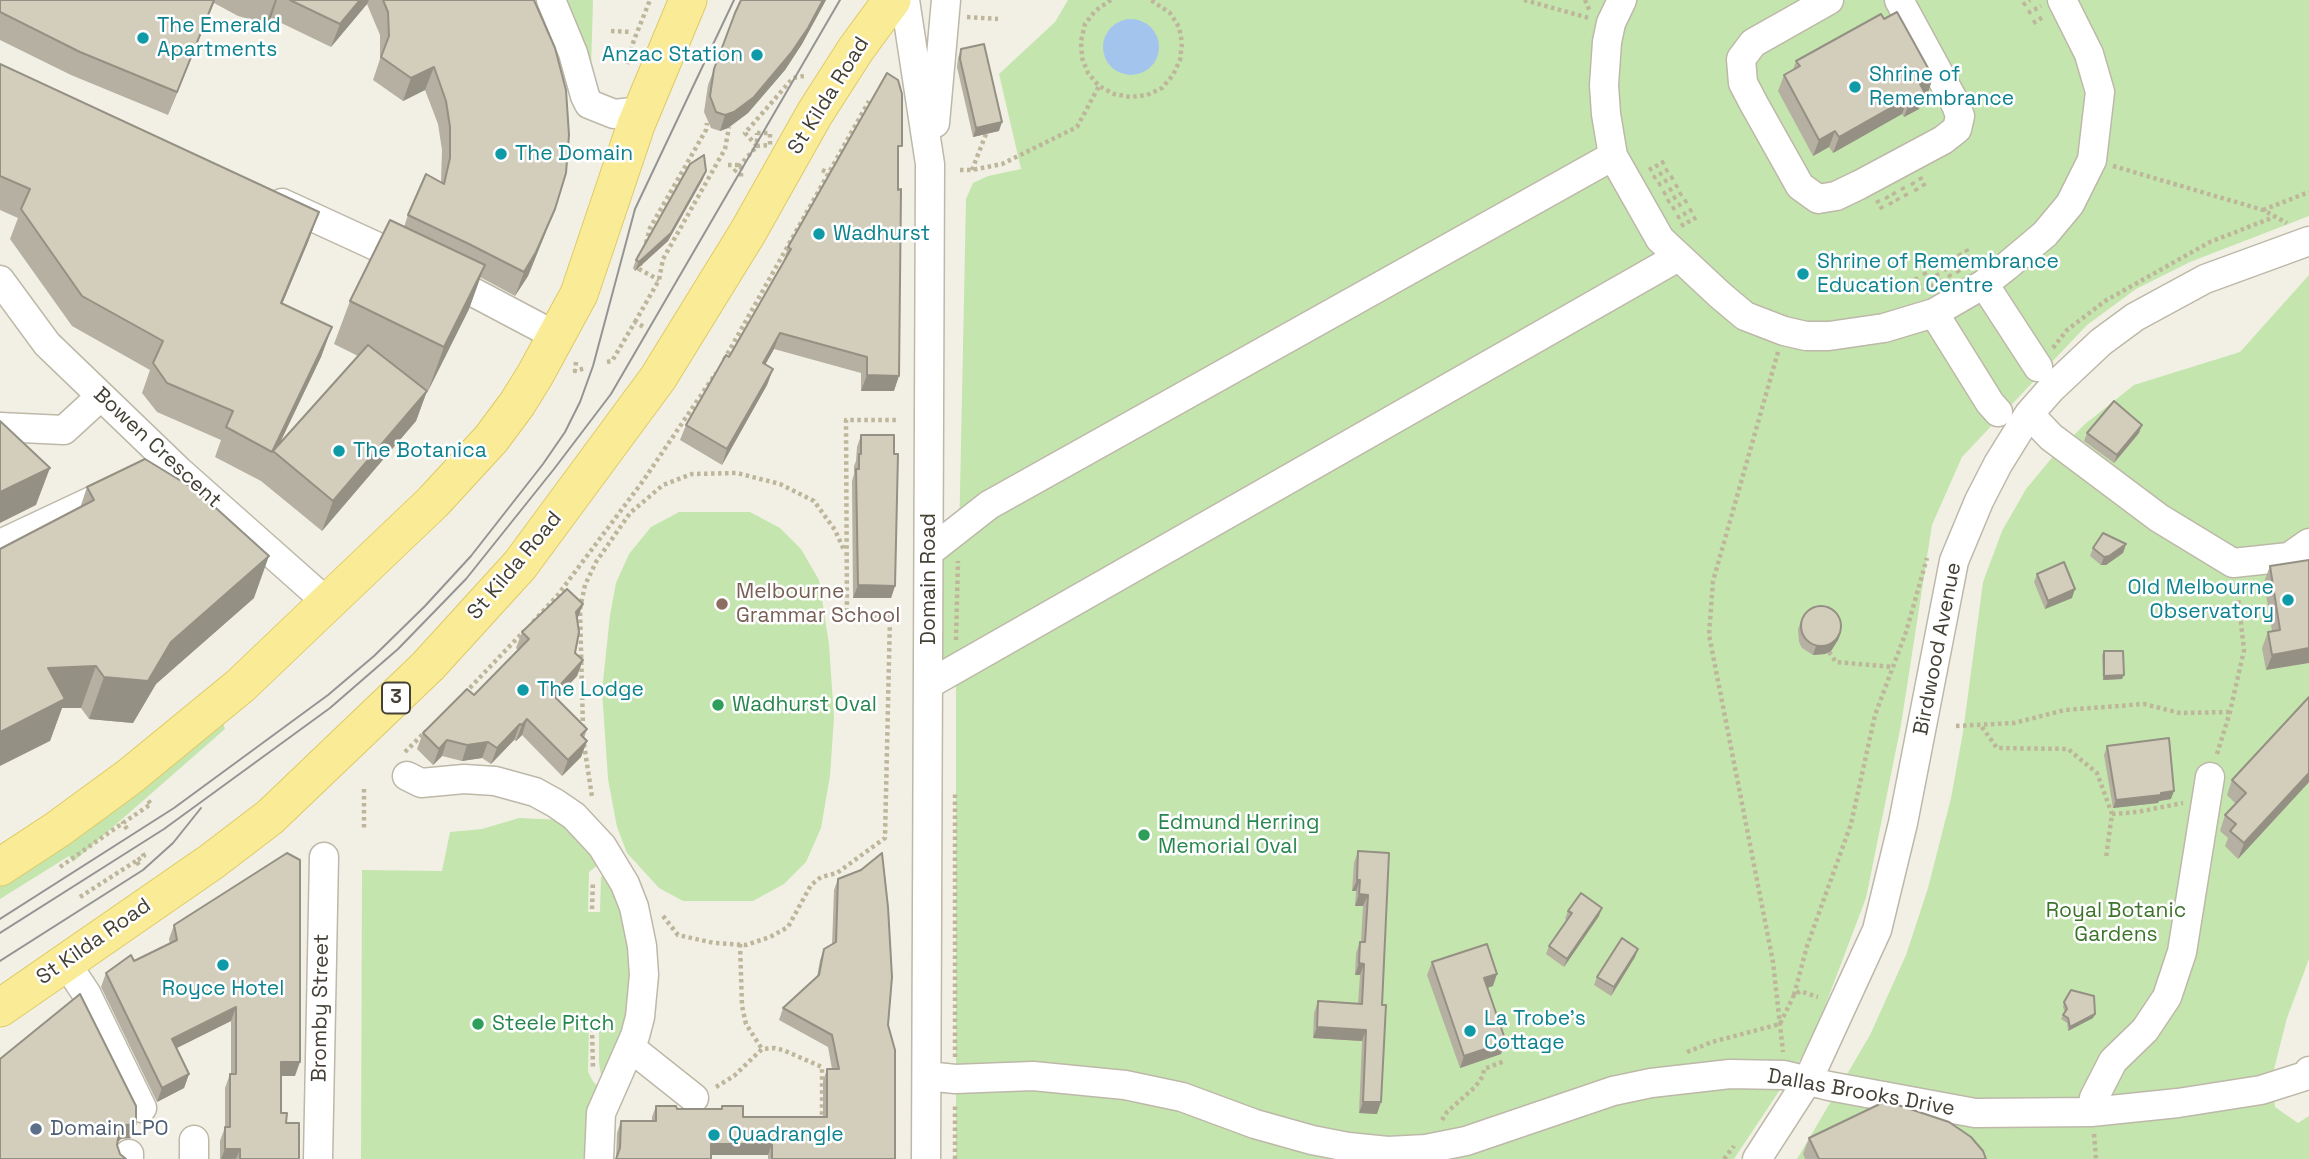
<!DOCTYPE html>
<style>
body{margin:0}
canvas{display:block;background:#f2f0e5}
</style>
<canvas width="2309" height="1159"></canvas>
<script>
const g = document.querySelector('canvas').getContext('2d');
g.lineJoin = 'round';
function fill(path, color) { g.fillStyle = color; g.fill(path, 'evenodd'); }
const poly = rows => new Path2D(rows.map(r => 'M' + r).join(''));
function strokePath(path, color, width, dash) { g.strokeStyle = color; g.lineWidth = width; g.lineCap = dash ? 'butt' : 'round'; g.setLineDash(dash || []); g.stroke(path); }
function label(font, color, halo, rows, align = 'center') {
  g.font = font + ' "Space Grotesk",sans-serif'; g.lineWidth = 5; g.setLineDash([]); g.textBaseline = 'middle'; g.strokeStyle = halo; g.fillStyle = color; for (const [text, x, y, turn = 0] of rows) {
    g.save(); g.translate(x, y); g.rotate((+turn || 0) * Math.PI / 180); g.textAlign = isNaN(turn) ? turn : align; if (halo) g.strokeText(text, 0, 0); g.fillText(text, 0, 0); g.restore();
  }
}
fill(poly([
 [558,0,593,0,591,70],
 [1068,0,2309,0,2309,216,2190,262,2136,289,2087,325,1962,457,1932,525,1901,725,1866,898,1811,1043,1734,1159,956,1159,956,683,940,669,941,552,959,541,966,199,973,183,988,176,1021,169,999,74,1055,22],
 [2309,275,2309,959,2287,1018,2272,1077,2275,1107,2298,1123,2309,1116,2309,1159,1797,1159,1870,1035,1906,955,1928,888,1951,798,1963,732,1983,582,2002,531,2026,489,2055,454,2085,424,2134,385,2240,352],
 [679,512,750,512,780,528,801,549,819,580,829,644,834,718,830,776,821,828,806,862,784,884,753,901,683,901,659,888,627,853,617,827,608,779,602,691,610,615,616,583,629,554,651,527],
 [223,723,225,729,73,862,69,856,0,899,0,882],
 [519,818,564,820,603,861,589,872,588,912,600,912,601,877,608,871,633,941,630,1020,606,1078,601,1075,599,1063,599,1024,589,1024,588,1072,594,1083,601,1087,591,1159,361,1159,362,870,442,871,450,832,482,829]
]), '#c5e5af');
fill(poly([
 '1103 47a28 28 0 1 1 56 0a28 28 0 1 1-56 0Z'
]), '#a3c5ed');
const minor = poly([
 [551,0,573,53,585,96,589,104,614,114,642,111],
 [905,0,930,164,926,1159],
 [1622,0,1611,23,1607,42,1604,85,1606,114,1613,156,1660,239,1720,295,1745,316,1784,331,1806,336,1829,336,1884,328,1934,313,1984,284,2007,266,2045,234,2070,204,2092,160,2100,92,2089,54,2062,0],
 [1829,0,1753,43,1741,59,1743,83,1754,104,1800,186,1818,199,1836,196,1859,185,1943,140,1957,129,1960,116,1956,105,1899,0],
 [935,123,946,0],
 [282,203,454,282,556,336],
 [0,280,47,344,179,471,329,604],
 [1984,284,2038,367],
 [1934,313,1990,403,1998,412],
 [2029,414,2051,437,2159,518,2233,563,2289,557,2309,543],
 [0,427,64,430,101,396],
 [0,544,115,490],
 [929,552,989,505,1613,156],
 [929,684,1678,257],
 [407,776,421,783,464,779,495,781,535,792,555,803,574,816,602,846,625,884,634,907,642,946,644,975,640,1017,635,1036,601,1113,599,1159],
 [66,963,86,993,142,1108],
 [631,1048,694,1098],
 [927,1076,955,1079,1033,1076,1125,1085,1182,1097,1255,1124,1312,1140,1348,1147,1388,1151,1426,1149,1466,1141,1613,1091,1651,1083,1730,1074,1784,1075,1829,1086,1975,1113,2091,1112,2178,1103,2261,1090,2308,1075,2309,1071],
 [2091,1112,2094,1098,2113,1061,2145,1030,2167,997,2182,952,2210,777],
 [129,1154,129,1159],
 [194,1159,194,1140],
 [318,1159,324,857],
 [1757,1159,1808,1080,1877,930,1903,823,1954,561,1979,501,1998,464,2029,414,2051,389,2101,342,2135,317,2205,279,2309,241]
]);
const major = poly([
 [0,867,58,829,129,777,240,686,433,502,491,439,517,404,535,375,579,294,636,125,688,0],
 [0,1008,211,862,270,817,428,666,520,565,658,378,748,232,815,113,856,49,892,0]
]);
strokePath(minor, '#bdb8a8', 31);
strokePath(major, '#deca66', 39);
strokePath(poly([
 [1111,0,1095,11,1085,24,1081,41,1082,58,1088,73,1099,86,1114,94,1130,97,1147,95,1162,88,1173,75,1180,60,1182,43,1179,27,1170,13,1151,0],
 [1524,0,1589,18],
 [1585,0,1590,12],
 [2023,5,2030,0],
 [2028,13,2041,6],
 [967,17,998,19],
 [2033,23,2043,17],
 [611,31,632,32],
 [627,64,634,40,650,0],
 [757,133,770,133,770,145,757,146,757,133],
 [728,165,741,165,741,178],
 [2113,166,2263,210,2287,223],
 [822,170,829,173],
 [960,170,972,170,1002,164,1077,127,1099,86],
 [972,170,986,134],
 [1649,170,1667,160],
 [734,172,757,146,745,133,793,78,804,76],
 [1920,177,1926,189],
 [1653,178,1671,168],
 [1912,182,1918,193],
 [1658,185,1675,176],
 [1902,187,1908,199],
 [1893,192,1900,203],
 [1663,194,1680,184],
 [1886,196,1893,207],
 [1877,200,1884,212],
 [1667,202,1684,192],
 [1672,209,1688,200],
 [2263,210,2309,192],
 [1677,218,1693,209],
 [1681,226,1697,217],
 [646,243,650,228,706,130,707,123],
 [1966,249,1972,262],
 [1959,253,1965,266],
 [1950,258,1959,273],
 [641,262,639,269,659,280],
 [1942,262,1951,278],
 [1933,267,1940,280],
 [1924,272,1933,288],
 [1915,277,1922,290],
 [635,322,659,280,663,259,725,149,729,127],
 [2053,348,2067,330,2105,301,2210,242,2274,217],
 [1778,352,1713,581,1709,635,1773,962,1783,1052],
 [724,360,869,101],
 [576,362,575,371,586,368],
 [607,362,612,361,635,322,644,327],
 [533,622,557,596,643,481,716,373],
 [956,640,958,561],
 [1829,652,1836,662,1893,667],
 [465,693,524,631],
 [1956,726,2014,723,2065,710,2144,704,2180,713,2230,712],
 [1982,727,1997,748,2068,749,2097,773,2112,814,2106,858],
 [583,728,580,609,585,585,596,562,630,513,663,485,692,474,737,473,780,484,814,501,835,530,844,550],
 [584,744,592,797],
 [405,752,426,731],
 [2217,754,2230,712,2244,650,2237,588],
 [364,789,364,828],
 [2112,814,2137,812,2183,803],
 [127,829,123,823,151,804,146,798],
 [139,865,136,861,144,856,141,850],
 [60,867,123,823],
 [80,897,136,861],
 [592,909,593,881],
 [663,916,678,935,714,943,746,945,770,937,788,927,811,885,821,877,837,873,885,838,890,616,847,617,846,420,898,420],
 [740,944,742,1006,746,1024,762,1049],
 [1794,995,1807,946,1851,824,1875,715,1906,632,1927,558],
 [592,1028,593,1068],
 [1687,1052,1712,1042,1780,1024,1794,995,1800,991,1818,997],
 [955,1057,955,792],
 [716,1087,734,1076,762,1049,774,1048,783,1050,822,1067,822,1123],
 [1442,1120,1447,1112,1475,1087,1483,1076,1484,1069,1505,1061],
 [2094,1134,2096,1159],
 [955,1159,955,1104],
 [1724,1159,1734,1146]
]), '#beb69a', 4.5, [3.5, 3.5]);
strokePath(minor, '#fff', 28);
strokePath(major, '#faeb96', 37);
strokePath(poly([
 [0,919,174,808,328,695,374,656,425,606,471,556,543,464,565,432,580,402,593,366,635,209,734,0],
 [0,933,164,829,330,708,398,649,466,579,554,469,611,394,840,0],
 [0,961,143,870,173,843,201,808]
]), '#949494', 2);
fill(poly([
 [0,0,534,0,546,232,528,276,515,296,480,277,469,309,428,391,424,389,427,391,416,421,322,531,261,481,215,457,221,440,157,412,142,393,150,370,72,326,10,239,18,218,0,210,0,64,319,212,308,242,282,304,332,327,321,357,280,443,358,356,334,344,350,301,404,227,408,215,441,183,442,150,438,124,425,90,403,101,373,80,380,59,380,35,367,4,331,47,271,18,266,24,238,16,214,3,168,115,71,75,0,40],
 [741,0,826,0,802,44,785,70,748,113,728,128,720,131,711,128,704,112,708,85,735,13],
 [961,49,999,131,973,137,957,67,958,58],
 [1796,61,1928,93,1924,94,1919,109,1904,117,1902,114,1833,153,1829,147,1813,156,1778,91,1784,75,1793,70],
 [898,156,894,391,861,391,861,373,774,349,765,365,773,369,767,385,722,465,680,440,686,425,729,357,783,263,788,247],
 [703,179,668,241,635,271,633,268,636,260],
 [2087,433,2139,433,2114,463,2084,441],
 [861,435,895,586,891,598,853,598,852,481,854,474,854,466,856,461,857,447],
 [87,487,254,598,156,684,133,723,89,719,81,708,62,708,50,741,80,508],
 [2126,544,2123,553,2106,565,2101,565,2090,556,2093,548],
 [2309,560,2266,670,2262,648,2268,632,2272,631,2264,582,2270,566],
 [2037,574,2072,598,2045,609,2034,582],
 [577,620,575,653,583,660,577,676,556,699,587,729,584,738,587,741,581,757,562,776,522,735,516,741,514,740,491,764,482,758,462,761,442,756,433,765,417,749,423,733,474,695,518,650,516,648,522,632],
 [1801,621,1841,632,1838,640,1831,651,1825,654,1813,655,1802,648,1799,642,1798,629],
 [2104,651,2122,679,2103,680,2102,655],
 [2309,697,2309,782,2238,859,2225,846,2228,838,2220,831,2225,815,2236,804,2227,795,2232,780],
 [2107,746,2171,799,2159,801,2158,803,2113,808,2104,755],
 [1358,851,1389,853,1377,1114,1359,1113,1362,1041,1313,1038,1314,1013,1318,1001,1358,1004,1360,975,1355,975,1356,953,1360,942,1361,942,1363,906,1355,906,1356,891,1352,891,1354,863],
 [838,879,888,1025,895,1159,768,1159,768,1155,711,1155,711,1159,616,1159,617,1133,621,1121,652,1121,652,1117,656,1106,677,1109,721,1109,722,1106,743,1117,823,1117,823,1081,827,1069,832,1069,828,1047,779,1020,783,1008,817,977,820,960,824,949,832,945,834,890],
 [1568,911,1599,916,1564,967,1546,954,1549,946,1567,920,1565,919],
 [174,925,295,1076,281,1076,281,1113,286,1123,299,1159,220,1159,220,1141,225,1127,225,1088,230,1074,231,1074,231,1021,176,1048,189,1074,184,1088,157,1102,101,987,106,973,134,961,170,944,169,939],
 [1638,949,1635,957,1611,996,1594,985,1597,977],
 [1432,962,1493,986,1487,988,1501,1054,1460,1068,1427,975],
 [2064,1002,2095,1014,2093,1018,2068,1031,2067,1023,2061,1019,2065,1012,2063,1007],
 [1809,1138,1986,1159,1805,1159,1803,1154]
]), '#b5b0a1');
fill(poly([
 [214,0,215,0,168,115,177,92],
 [275,0,277,0,271,18,266,24],
 [360,0,369,0,367,4,331,47,340,24],
 [823,0,826,0,802,44,785,70,748,113,728,128,720,131,725,115],
 [434,67,425,90,403,101,411,78],
 [1933,77,1928,93,1924,94,1919,109,1904,117,1910,101,1920,84],
 [1908,98,1902,114,1833,153,1839,137],
 [1002,122,999,131,973,137,976,128],
 [1835,131,1829,147,1813,156,1819,140],
 [706,171,703,179,668,241,635,271,639,262],
 [555,209,528,276,515,296,524,272],
 [319,212,308,242,270,333,281,303],
 [485,265,469,309,428,391,444,347],
 [332,327,321,357,275,453,273,451],
 [780,333,774,349,757,379,763,363],
 [773,369,767,385,722,465,727,449],
 [867,375,899,376,894,391,861,391],
 [427,391,416,421,322,531,333,501],
 [2142,425,2139,433,2114,463,2117,455],
 [50,468,36,505,0,523,0,492],
 [2126,544,2123,553,2106,565,2101,565,2104,557],
 [269,556,254,598,156,684,133,723,89,719,104,677,171,642],
 [858,585,895,586,891,598,853,598],
 [2075,589,2072,598,2045,609,2048,601],
 [583,604,577,620,576,612],
 [1841,632,1838,640,1831,651,1825,654,1813,655,1816,646],
 [2309,648,2309,663,2266,670,2272,655],
 [583,660,577,676,546,710,552,694],
 [96,666,81,708,62,708,50,741,0,766,0,732,48,668],
 [2124,675,2122,679,2103,680,2104,676],
 [527,719,522,735,516,741,522,725],
 [520,724,514,740,491,764,497,748],
 [447,740,442,756,433,765,439,749],
 [587,741,581,757,562,776,568,760],
 [488,742,482,758,462,761,467,745],
 [2309,773,2309,782,2238,859,2244,843],
 [2174,791,2171,799,2159,801,2158,803,2113,808,2116,800],
 [1357,880,1360,880,1356,891,1352,891],
 [1359,894,1368,895,1363,906,1355,906],
 [1602,908,1599,916,1564,967,1567,959],
 [1638,949,1635,957,1611,996,1614,987],
 [1359,963,1364,964,1360,975,1355,975],
 [1497,974,1493,986,1480,990,1484,978],
 [236,1007,231,1021,167,1053,172,1039],
 [2095,1014,2093,1018,2068,1031,2070,1027],
 [1317,1027,1366,1030,1362,1041,1313,1038],
 [1506,1042,1501,1054,1460,1068,1464,1056],
 [281,1062,300,1062,295,1076,276,1076],
 [189,1074,184,1088,157,1102,162,1088],
 [1363,1102,1381,1102,1377,1114,1359,1113],
 [136,1124,131,1138,121,1139,114,1146,119,1132,126,1125],
 [711,1144,772,1144,768,1155,707,1155],
 [225,1149,240,1149,236,1159,221,1159]
]), '#949083');
const building = poly([
 [0,0,214,0,177,92,80,52,0,12,0,0],
 [290,0,360,0,340,24,290,0],
 [383,0,534,0,555,48,566,90,569,135,566,173,555,209,536,252,524,272,469,244,408,215,426,174,444,184,450,158,450,127,446,101,434,67,411,78,381,57,389,36,388,12,383,0],
 [741,0,823,0,808,28,791,53,754,97,734,112,725,115,716,112,710,96,714,69,735,13,741,0],
 [1897,12,1933,77,1920,84,1925,93,1910,101,1908,98,1839,137,1835,131,1819,140,1784,75,1800,66,1796,61,1881,14,1884,19,1897,12],
 [984,44,1002,122,976,128,960,59,961,49,984,44],
 [0,64,319,212,281,303,332,327,272,452,226,427,233,411,167,383,153,363,163,341,82,296,21,209,30,189,0,176,0,64],
 [887,73,898,80,902,94,902,146,898,146,898,190,901,189,899,376,867,375,867,357,780,333,763,363,773,369,727,449,686,425,726,355,729,357,791,249,788,247,887,73],
 [704,155,706,171,671,233,639,262,636,260,690,164,704,155],
 [390,220,485,265,444,347,350,301,390,220],
 [368,345,427,391,333,501,273,451,368,345],
 [2114,401,2142,425,2117,455,2087,433,2114,401],
 [0,421,50,468,0,492,0,421],
 [861,435,894,435,894,454,898,454,895,586,858,585,856,469,859,469,859,454,861,454,861,435],
 [145,459,196,490,269,556,171,642,148,681,104,677,96,666,48,668,65,699,0,732,0,549,94,500,87,487,145,459],
 [2103,533,2126,544,2109,556,2104,557,2093,548,2103,533],
 [2309,560,2309,648,2272,655,2268,632,2280,630,2270,566,2309,560],
 [2064,562,2075,589,2048,601,2037,574,2064,562],
 [567,589,583,604,576,612,579,632,575,653,583,660,552,694,587,729,581,735,587,741,568,760,527,719,522,725,520,724,497,748,488,742,467,745,447,740,439,749,423,733,467,689,474,695,529,639,522,632,567,589],
 '1801 626a20 20 0 1 1 40 0a20 20 0 1 1-40 0Z',
 [2104,651,2123,651,2124,675,2104,676,2104,651],
 [2309,697,2309,773,2244,843,2230,831,2236,824,2225,815,2246,793,2232,780,2309,697],
 [2169,738,2174,791,2161,793,2161,795,2116,800,2107,746,2169,738],
 [1358,851,1389,853,1382,1005,1386,1005,1381,1102,1363,1102,1366,1030,1317,1027,1318,1001,1362,1004,1364,964,1359,963,1360,942,1365,942,1368,895,1359,894,1360,880,1357,880,1358,851],
 [287,853,300,860,300,1062,281,1062,281,1113,287,1113,286,1123,299,1123,299,1159,240,1159,240,1149,225,1149,225,1127,230,1127,230,1074,236,1074,236,1007,172,1039,189,1074,162,1088,106,973,131,955,134,961,177,940,174,925,287,853],
 [882,853,888,907,892,977,888,1025,895,1050,895,1159,772,1159,772,1144,711,1144,711,1159,616,1159,620,1148,621,1121,656,1121,656,1106,676,1106,677,1109,722,1109,722,1106,743,1106,743,1117,827,1117,827,1069,839,1069,832,1035,783,1008,819,975,824,949,836,942,838,879,861,870,882,853],
 [1581,893,1602,908,1567,959,1549,946,1572,913,1568,911,1581,893],
 [1622,938,1638,949,1614,987,1597,977,1622,938],
 [1487,944,1497,974,1484,978,1506,1042,1464,1056,1432,962,1487,944],
 [2071,990,2094,996,2095,1014,2070,1027,2068,1018,2063,1015,2067,1009,2064,1002,2071,990],
 [80,994,136,1106,136,1124,126,1125,119,1132,117,1145,120,1154,126,1159,0,1159,0,1059,80,994],
 [1886,1101,1949,1122,1971,1137,1983,1151,1986,1159,1819,1159,1809,1138,1886,1101]
]);
fill(building, '#d3cdbb');
strokePath(building, '#949083', 2);
for (const [x, y, r, color] of [
 [143,38,7,"#0f9aa8"],
 [757,55,7,"#0f9aa8"],
 [1855,87,7,"#0f9aa8"],
 [501,154,7,"#0f9aa8"],
 [819,234,7,"#0f9aa8"],
 [1803,274,7,"#0f9aa8"],
 [339,451,7,"#0f9aa8"],
 [2288,600,7,"#0f9aa8"],
 [722,604,7,"#8d6e63"],
 [523,690,7,"#0f9aa8"],
 [718,705,7,"#2e9e5b"],
 [1144,835,7,"#2e9e5b"],
 [223,965,7,"#0f9aa8"],
 [478,1024,7,"#2e9e5b"],
 [1470,1031,7,"#0f9aa8"],
 [36,1129,7,"#5c6f8a"],
 [714,1135,7,"#0f9aa8"]
]) { const dot = new Path2D(); dot.arc(x, y, r, 0, 2 * Math.PI); g.fillStyle = color; g.fill(dot); strokePath(dot, '#fff', 2.5); }
for (const [x, y, w] of [
 [396,698,28]
]) { const box = new Path2D(); box.roundRect(x - w / 2, y - 15.5, w, 31, 5); g.fillStyle = '#fff'; g.fill(box); strokePath(box, '#444035', 2); }
label('bold 19px', '#444035', null, [
 ["3",396,698]
]);
label('21px', '#0d838f', '#fff', [
 ["The Emerald",157,26],
 ["Apartments",157,50],
 ["Anzac Station",743,55,"right"],
 ["Shrine of",1869,75],
 ["Remembrance",1869,99],
 ["The Domain",515,154],
 ["Wadhurst",833,234],
 ["Shrine of Remembrance",1817,262],
 ["Education Centre",1817,286],
 ["The Botanica",353,451],
 ["Old Melbourne",2274,588,"right"],
 ["Observatory",2274,612,"right"],
 ["The Lodge",537,690],
 ["Royce Hotel",223,989,"center"],
 ["La Trobe's",1484,1019],
 ["Cottage",1484,1043],
 ["Quadrangle",728,1135]
], 'left');
label('21px', '#444035', '#fff', [
 ["St Kilda Road",829,96,-58],
 ["Bowen Crescent",157,448,43],
 ["St Kilda Road",515,566,-50],
 ["Domain Road",929,579,-90],
 ["Birdwood Avenue",1938,649,-79],
 ["St Kilda Road",94,942,-35],
 ["Bromby Street",321,1008,-89],
 ["Dallas Brooks Drive",1861,1093,10]
]);
label('21px', '#785e54', '#fff', [
 ["Melbourne",736,592],
 ["Grammar School",736,616]
], 'left');
label('21px', '#27864d', '#fff', [
 ["Wadhurst Oval",732,705],
 ["Edmund Herring",1158,823],
 ["Memorial Oval",1158,847],
 ["Steele Pitch",492,1024]
], 'left');
label('21px', '#3c732b', '#fff', [
 ["Royal Botanic",2116,911],
 ["Gardens",2116,935]
]);
label('21px', '#4e5e75', '#fff', [
 ["Domain LPO",50,1129]
], 'left');
</script>
